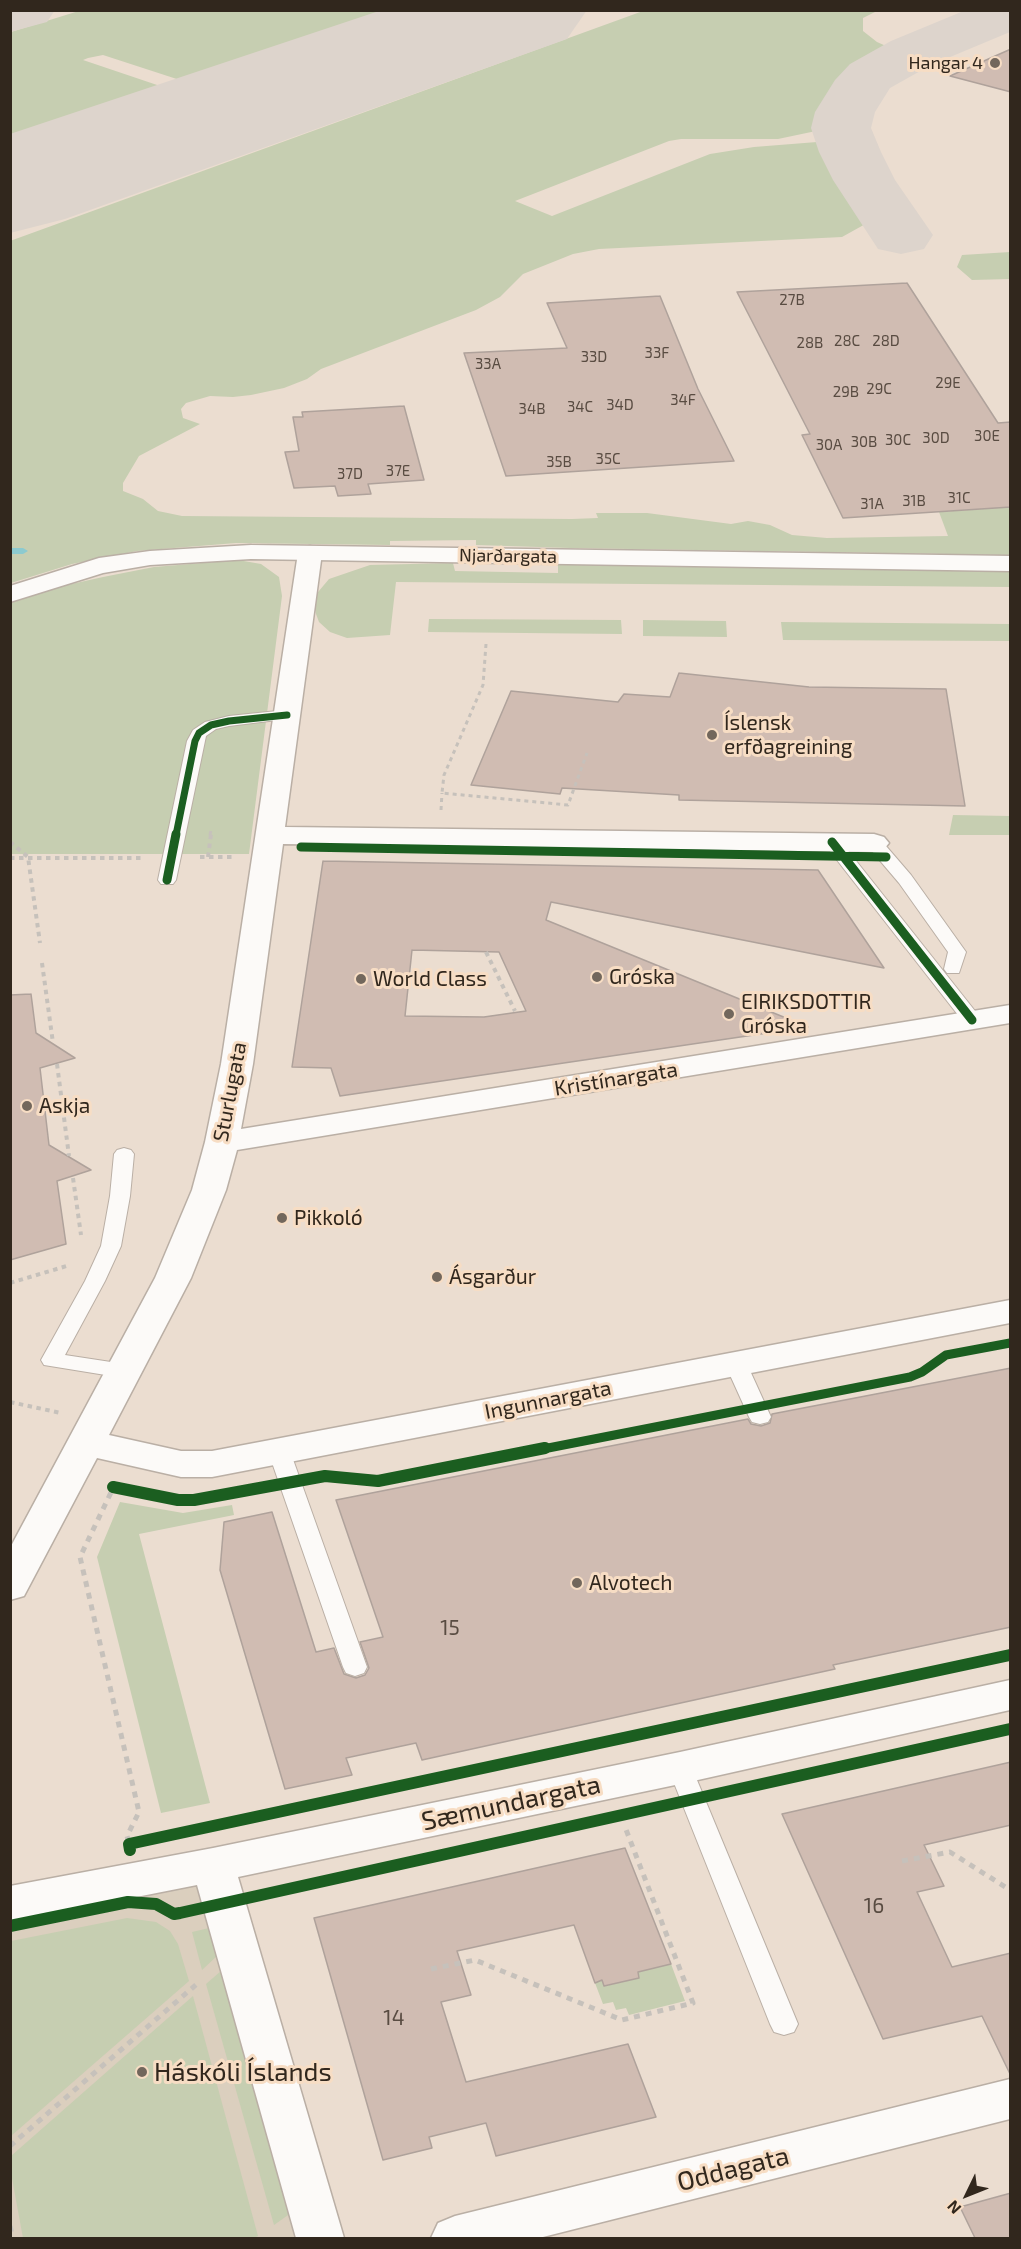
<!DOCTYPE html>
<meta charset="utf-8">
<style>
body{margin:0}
#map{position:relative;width:1021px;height:2249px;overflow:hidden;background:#ebddd0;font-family:"Exo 2",sans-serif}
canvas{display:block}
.frame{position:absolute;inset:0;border:12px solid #31271d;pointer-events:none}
.north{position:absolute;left:937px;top:2165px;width:60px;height:60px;-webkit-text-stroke:4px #f7ddc4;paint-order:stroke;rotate:227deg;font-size:16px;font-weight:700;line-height:24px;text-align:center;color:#31271d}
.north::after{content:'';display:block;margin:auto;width:21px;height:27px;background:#31271d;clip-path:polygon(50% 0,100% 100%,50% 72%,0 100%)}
</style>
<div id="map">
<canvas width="1021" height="2249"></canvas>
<div class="frame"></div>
<div class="north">N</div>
</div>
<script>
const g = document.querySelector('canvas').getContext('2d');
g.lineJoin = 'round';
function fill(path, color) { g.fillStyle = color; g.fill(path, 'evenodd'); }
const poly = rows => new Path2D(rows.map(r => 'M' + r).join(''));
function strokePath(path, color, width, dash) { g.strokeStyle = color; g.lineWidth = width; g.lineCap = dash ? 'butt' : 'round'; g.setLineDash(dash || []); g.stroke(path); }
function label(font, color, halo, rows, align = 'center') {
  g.font = font + ' "Exo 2",sans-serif'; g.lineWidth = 6; g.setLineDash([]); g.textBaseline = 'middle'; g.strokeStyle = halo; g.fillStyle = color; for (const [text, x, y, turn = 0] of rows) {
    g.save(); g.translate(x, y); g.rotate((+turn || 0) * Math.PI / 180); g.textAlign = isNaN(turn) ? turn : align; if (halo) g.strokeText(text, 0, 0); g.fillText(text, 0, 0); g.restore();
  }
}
fill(poly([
 [213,1865,324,2238,11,2238,10,1905]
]), '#dbcfbe');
fill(poly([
 [82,10,404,10,404,11,186,82,103,55,88,58,83,60,166,88,11,140,11,32],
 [643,11,877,11,863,18,863,31,877,42,895,50,861,67,841,86,830,97,823,112,819,129,816,131,778,139,681,139,669,141,515,201,552,216,710,154,754,147,817,142,869,222,842,237,599,249,573,254,523,274,500,297,476,310,321,369,307,379,284,388,251,395,233,397,210,396,186,403,181,409,183,418,200,424,139,456,123,483,123,491,143,499,158,511,182,516,572,519,598,518,596,513,647,513,731,524,748,521,770,525,792,535,827,538,948,536,939,512,1010,507,1010,555,570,548,476,545,476,540,390,541,390,545,236,543,137,551,72,564,11,583,10,241],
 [1010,252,1010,279,972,280,957,267,962,255],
 [238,560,261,564,279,577,282,596,249,854,11,854,11,603,58,587,103,577,154,567],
 [453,563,455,571,558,573,558,564,1010,570,1010,587,396,582,390,635,347,638,330,632,319,622,316,614,313,598,329,579,370,565],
 [429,619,621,620,622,634,428,632],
 [643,620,726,621,727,637,643,636],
 [781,622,1010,624,1010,641,783,640],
 [953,815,1010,816,1010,835,949,835],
 [120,1502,183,1513,232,1505,234,1515,139,1534,210,1803,161,1813,97,1557],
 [127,1918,156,1922,170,1931,178,1944,189,1981,11,2136,11,1941],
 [209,1928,217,1956,202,1970,192,1932],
 [671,1964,685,2001,629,2015,626,2008,616,2010,613,2002,603,2004,595,1983,602,1980,605,1986,639,1978,638,1972],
 [221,1971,291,2213,274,2225,206,1984],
 [193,1996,258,2236,254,2238,23,2238,11,2173,11,2156]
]), '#c6ceb1');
fill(poly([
 [10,548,23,548,28,551,23,554,10,554,10,548]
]), '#8ccacf');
fill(poly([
 [10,10,55,10,47,22,10,32,10,10],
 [966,10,1010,10,1010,32,931,65,890,88,875,112,871,128,881,152,895,180,933,235,924,249,901,254,878,249,833,180,819,152,811,128,815,112,835,80,850,64,891,41,966,10]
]), '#ddd4cc');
fill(poly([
 [382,10,587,10,567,39,65,219,10,233,10,134,382,10]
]), '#ddd4cc');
const building = poly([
 [1011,49,1011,92,950,76,1011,49],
 [907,283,998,423,1011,422,1011,507,843,518,802,435,810,434,737,292,907,283],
 [660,296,698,389,734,461,506,476,464,353,567,348,547,303,660,296],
 [404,406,424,480,368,484,371,494,338,496,335,486,294,488,285,452,299,451,293,417,303,417,302,412,404,406],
 [679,673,809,687,946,689,965,806,679,800,679,795,562,788,560,794,471,785,511,691,618,702,624,694,670,697,679,673],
 [323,861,818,870,884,968,551,902,546,920,808,1027,340,1096,331,1068,292,1067,323,861],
 [412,950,499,952,526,1011,484,1017,405,1016,412,950],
 [31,994,36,1033,75,1058,40,1068,49,1145,91,1170,57,1181,66,1244,10,1260,10,995,31,994],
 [1011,1368,1011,1627,833,1665,835,1669,422,1760,416,1743,346,1758,352,1775,285,1789,220,1570,224,1522,272,1512,316,1652,334,1648,344,1674,356,1678,365,1675,369,1668,360,1642,383,1637,336,1500,748,1419,751,1424,761,1426,770,1423,772,1414,1011,1368],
 [1011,1762,1011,1825,924,1845,944,1886,917,1892,952,1967,1011,1953,1011,2076,982,2016,883,2039,782,1814,1011,1762],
 [625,1848,671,1964,638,1972,639,1978,604,1986,602,1980,595,1983,574,1925,457,1951,471,1995,441,2002,466,2082,628,2044,656,2117,496,2156,486,2123,429,2137,432,2148,383,2160,314,1918,625,1848],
 [1011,2193,1011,2238,975,2238,960,2207,1011,2193]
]);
fill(building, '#d0bcb2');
strokePath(building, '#afa29b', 1.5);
const service = poly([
 [287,710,293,712,295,715,293,718,229,726,216,729,206,736,176,880,173,884,161,884,158,880,187,741,193,730,205,722,229,716,287,710],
 [832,837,838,838,979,1016,981,1020,979,1024,965,1024,826,846,823,842,826,838,832,837],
 [874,838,880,839,911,875,966,952,959,973,947,973,944,969,948,952,899,883,865,843,868,839,874,838],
 [124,1148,131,1150,134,1154,130,1196,121,1246,105,1281,65,1355,124,1364,132,1366,135,1371,132,1376,124,1378,44,1365,41,1360,85,1281,101,1246,110,1196,114,1154,117,1150,124,1148],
 [736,1357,744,1359,747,1364,771,1417,768,1422,760,1424,752,1422,749,1417,725,1364,728,1359,736,1357],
 [279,1443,287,1446,290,1451,367,1667,364,1673,355,1676,346,1673,343,1667,268,1451,271,1446,279,1443],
 [680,1758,689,1761,692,1768,798,2024,794,2032,784,2035,774,2032,770,2024,668,1768,671,1761,680,1758]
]);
const minor = poly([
 [310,546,319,548,322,553,285,827,874,834,884,837,889,843,884,849,874,852,283,844,253,1064,241,1129,1010,1005,1010,1023,237,1150,226,1190,191,1278,109,1435,181,1451,212,1451,1010,1300,1010,1323,212,1477,181,1477,97,1458,24,1596,10,1600,10,1548,155,1278,192,1190,205,1142,221,1064,298,553,301,548,310,546],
 [1010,1680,1010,1710,680,1784,238,1877,344,2238,296,2238,197,1885,10,1922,10,1886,213,1848,680,1752,1010,1680],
 [1010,2079,1010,2119,539,2238,431,2238,438,2223,455,2216,1010,2079]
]);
const secondary = poly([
 [251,545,1010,556,1010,571,251,559,150,565,103,573,10,602,10,586,99,558,150,551,251,545]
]);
strokePath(service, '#baafa5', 2);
strokePath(minor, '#baafa5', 3);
strokePath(secondary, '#baafa5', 3);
strokePath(poly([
 [486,644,483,685,444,775,442,793,568,805,587,753],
 [441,810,442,793],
 [210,835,211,830]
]), '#c6c1bb', 3, [4, 4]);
strokePath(poly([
 [10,842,28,857,40,943],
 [200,857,232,857],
 [208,857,211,834],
 [10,858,142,858],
 [486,952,515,1011],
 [42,963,53,1043],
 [57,1064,69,1156],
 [73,1178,81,1235],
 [10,1283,70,1265],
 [10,1402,61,1413]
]), '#c6c1bb', 4, [4.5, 4.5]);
strokePath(poly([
 [116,1482,80,1557,139,1812,127,1836,129,1843],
 [902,1861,950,1852,1010,1890],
 [431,1969,475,1960,622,2020,693,2003,625,1827],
 [10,2146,198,1983],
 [10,2226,13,2238]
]), '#c6c1bb', 5, [6, 6]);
fill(service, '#fcfaf8');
fill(minor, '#fcfaf8');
fill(secondary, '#fcfaf8');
strokePath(poly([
 [176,835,195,741,199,733,211,725,229,721,287,715]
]), '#1b5e20', 7);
strokePath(poly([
 [832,842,972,1020],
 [301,847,886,857],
 [167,880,176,834],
 [538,1450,910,1377,922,1372,946,1355,1010,1343]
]), '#1b5e20', 9);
strokePath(poly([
 [113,1487,178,1500,194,1500,325,1476,378,1481,545,1448],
 [130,1850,129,1844,1010,1655],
 [10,1926,128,1902,156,1904,174,1914,180,1913,1010,1729]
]), '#1b5e20', 12);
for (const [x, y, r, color] of [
 [995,63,6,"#72675c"],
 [712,735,6,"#72675c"],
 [597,977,6,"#72675c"],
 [361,979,6,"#72675c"],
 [729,1014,6,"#72675c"],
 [27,1106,6,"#72675c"],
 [282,1218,6,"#72675c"],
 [437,1277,6,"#72675c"],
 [577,1583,6,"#72675c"],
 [142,2072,6,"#72675c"]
]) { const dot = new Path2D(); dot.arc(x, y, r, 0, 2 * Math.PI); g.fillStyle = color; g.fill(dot); strokePath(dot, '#f7ddc4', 2); }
label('15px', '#594c42', null, [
 ["27B",792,300],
 ["28C",847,341],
 ["28D",886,341],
 ["28B",810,343],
 ["33F",657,353],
 ["33D",594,357],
 ["33A",488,364],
 ["29E",948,383],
 ["29C",879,389],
 ["29B",846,392],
 ["34F",683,400],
 ["34D",620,405],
 ["34C",580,407],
 ["34B",532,409],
 ["30E",987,436],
 ["30D",936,438],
 ["30C",898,440],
 ["30B",864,442],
 ["30A",829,445],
 ["35C",608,459],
 ["35B",559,462],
 ["37E",398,471],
 ["37D",350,474],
 ["31C",959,498],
 ["31B",914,501],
 ["31A",872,504]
]);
label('18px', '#31271d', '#f7ddc4', [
 ["Hangar 4",983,63]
], 'right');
label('18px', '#31271d', '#f7ddc4', [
 ["Njarðargata",508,556,1]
]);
label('21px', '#31271d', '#f7ddc4', [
 ["Íslensk",724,723],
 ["erfðagreining",724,747],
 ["Gróska",609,977],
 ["World Class",373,979],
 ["EIRIKSDOTTIR",741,1002],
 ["Gróska",741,1026],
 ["Askja",39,1106],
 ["Pikkoló",294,1218],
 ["Ásgarður",449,1277],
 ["Alvotech",589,1583]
], 'left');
label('21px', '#31271d', '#f7ddc4', [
 ["Kristínargata",616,1079,-9],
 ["Sturlugata",230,1092,-79],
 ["Ingunnargata",548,1400,-11]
]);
label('21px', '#594c42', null, [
 ["15",450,1628],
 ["16",874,1906],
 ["14",394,2018]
]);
label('26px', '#31271d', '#f7ddc4', [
 ["Sæmundargata",511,1803,-12],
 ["Oddagata",733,2169,-14]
]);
label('26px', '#31271d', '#f7ddc4', [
 ["Háskóli Íslands",154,2072]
], 'left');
</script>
